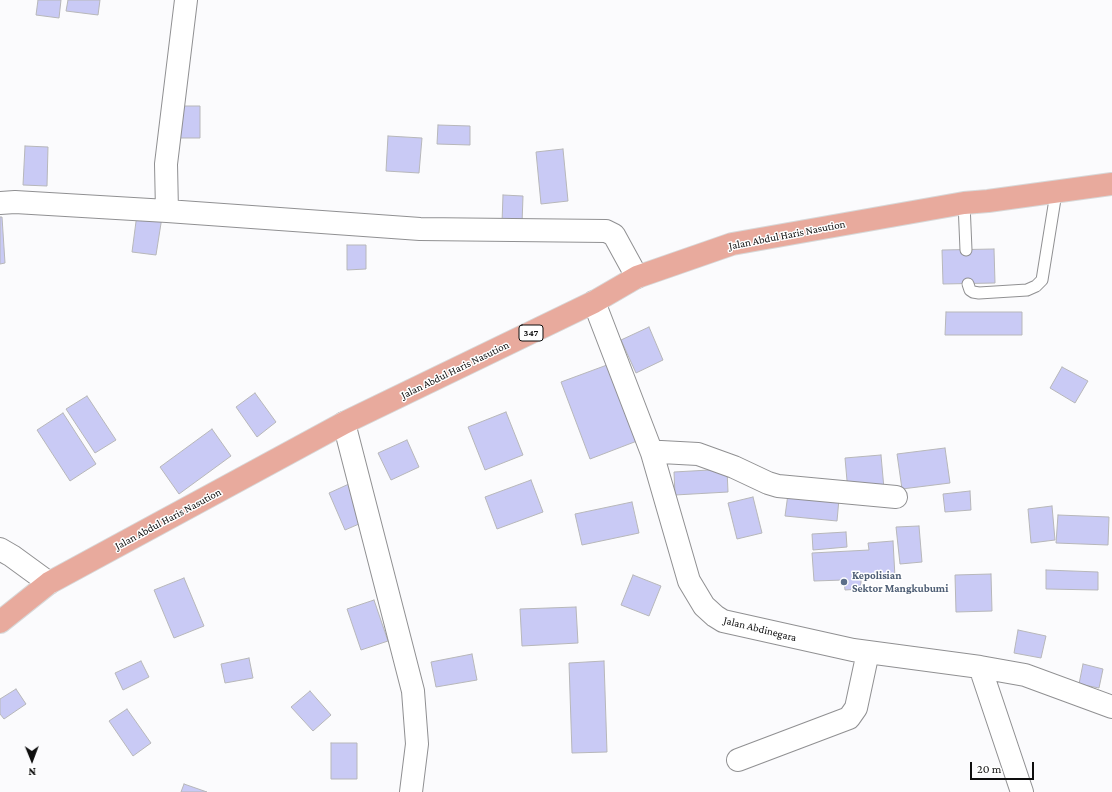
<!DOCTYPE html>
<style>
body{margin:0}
#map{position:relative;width:1112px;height:792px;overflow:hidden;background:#fbfbfd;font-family:"Crimson Pro",serif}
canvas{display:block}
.north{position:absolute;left:12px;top:740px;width:40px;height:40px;-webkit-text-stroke:3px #fff;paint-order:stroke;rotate:179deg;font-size:11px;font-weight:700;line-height:16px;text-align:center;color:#0e0e0e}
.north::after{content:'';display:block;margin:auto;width:14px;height:18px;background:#0e0e0e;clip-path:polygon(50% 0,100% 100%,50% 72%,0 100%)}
.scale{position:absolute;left:970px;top:762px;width:64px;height:18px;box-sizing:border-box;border:2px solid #0e0e0e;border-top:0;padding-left:5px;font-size:12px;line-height:14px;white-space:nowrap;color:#0e0e0e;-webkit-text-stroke:3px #fff;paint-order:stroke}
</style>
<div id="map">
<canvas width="1112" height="792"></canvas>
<div class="north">N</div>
<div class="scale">20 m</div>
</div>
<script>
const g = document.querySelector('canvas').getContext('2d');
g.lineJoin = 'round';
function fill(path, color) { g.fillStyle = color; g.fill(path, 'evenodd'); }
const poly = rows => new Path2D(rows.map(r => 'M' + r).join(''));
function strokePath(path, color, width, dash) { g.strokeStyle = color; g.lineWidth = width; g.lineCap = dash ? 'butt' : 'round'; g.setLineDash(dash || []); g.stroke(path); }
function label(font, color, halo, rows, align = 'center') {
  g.font = font + ' "Crimson Pro",serif'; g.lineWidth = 3; g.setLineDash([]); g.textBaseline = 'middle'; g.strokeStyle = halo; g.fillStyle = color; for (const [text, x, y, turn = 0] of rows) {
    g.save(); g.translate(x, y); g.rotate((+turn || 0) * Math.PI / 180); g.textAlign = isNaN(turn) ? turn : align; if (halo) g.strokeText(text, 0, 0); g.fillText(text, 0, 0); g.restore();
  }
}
const building = poly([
 [38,0,61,0,59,18,36,15,38,0],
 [68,0,100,0,98,15,66,11,68,0],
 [179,106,200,106,200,138,179,138,179,106],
 [438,125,470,126,470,145,437,144,438,125],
 [388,136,422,138,419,173,386,171,388,136],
 [25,146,48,147,47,186,23,185,25,146],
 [563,149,568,201,541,204,536,152,563,149],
 [503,195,523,196,522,224,502,223,503,195],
 [137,214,162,217,156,255,132,252,137,214],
 [0,217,2,217,5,263,0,264,0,217],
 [347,245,366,245,366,269,347,270,347,245],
 [994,249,995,283,943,284,942,250,994,249],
 [946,312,1022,312,1022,335,945,335,946,312],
 [649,327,663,360,636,373,621,340,649,327],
 [607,365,637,441,590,459,561,382,607,365],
 [1062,367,1088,381,1075,403,1050,388,1062,367],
 [255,393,276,422,257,437,236,407,255,393],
 [87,396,116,440,95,453,66,409,87,396],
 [506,412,523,455,485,470,468,427,506,412],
 [63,413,96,464,70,481,37,430,63,413],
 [212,429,231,456,179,494,160,467,212,429],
 [407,440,419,467,391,480,378,453,407,440],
 [945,448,950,483,902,489,897,454,945,448],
 [881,455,884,489,848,492,845,458,881,455],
 [727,469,728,492,675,495,674,472,727,469],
 [531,480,543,512,497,529,485,497,531,480],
 [349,484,366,521,345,530,329,493,349,484],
 [970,491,971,510,945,512,943,494,970,491],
 [788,494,839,499,837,521,785,516,788,494],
 [753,497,762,533,737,539,728,503,753,497],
 [632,502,639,533,582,545,575,514,632,502],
 [1052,506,1055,540,1031,543,1028,509,1052,506],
 [1058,515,1109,517,1108,545,1056,543,1058,515],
 [919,526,922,562,900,564,896,527,919,526],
 [846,532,847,547,813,550,812,534,846,532],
 [893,541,895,577,861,578,861,589,845,590,844,580,814,581,812,553,869,550,868,543,893,541],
 [1046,570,1098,572,1098,590,1046,589,1046,570],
 [991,574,992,611,956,612,955,575,991,574],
 [633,575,661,586,649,616,621,605,633,575],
 [184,578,204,626,174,638,154,590,184,578],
 [374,600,388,641,361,650,347,609,374,600],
 [576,607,578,643,522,646,520,609,576,607],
 [1018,630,1046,636,1041,658,1014,653,1018,630],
 [472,654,477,680,436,687,431,662,472,654],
 [249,658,253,678,225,683,221,664,249,658],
 [141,661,149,677,123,690,115,673,141,661],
 [604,661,607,752,572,753,569,663,604,661],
 [1083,664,1103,669,1099,688,1079,684,1083,664],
 [16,689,26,704,4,719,0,714,0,699,16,689],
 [310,691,331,715,313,731,291,707,310,691],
 [127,709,151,743,133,756,109,721,127,709],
 [331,743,357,743,357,779,331,779,331,743],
 [184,784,207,792,181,792,184,784]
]);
fill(building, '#c9caf5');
strokePath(building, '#b7b7b9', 1);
const service = poly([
 [964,203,966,250],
 [968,284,970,290,973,292,979,293,1027,290,1036,286,1042,280,1056,193]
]);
const minor = poly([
 [0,203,15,202,167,211,420,229,606,231,614,235,637,277],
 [167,211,166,164,186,0],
 [594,302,652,453,689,581,704,606,715,616,723,621,853,650,980,667,1025,675,1112,707],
 [344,423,413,691,417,744,411,792],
 [652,453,661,452,698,454,734,467,768,483,778,486,896,497],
 [0,549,12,556,49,583],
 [980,667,1022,792],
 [738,760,849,718,856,708,868,652]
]);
const primary = poly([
 [0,622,49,583,344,423,594,302,637,277,732,244,964,203,988,201,1112,184]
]);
strokePath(service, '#909092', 13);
strokePath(minor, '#909092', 24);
strokePath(primary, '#d8d8d8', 24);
strokePath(service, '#fff', 11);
strokePath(minor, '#fff', 22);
strokePath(primary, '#e8aa9d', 22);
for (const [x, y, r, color] of [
 [844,582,4,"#5c6f8a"]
]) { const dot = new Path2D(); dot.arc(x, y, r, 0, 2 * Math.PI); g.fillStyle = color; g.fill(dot); strokePath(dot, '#fff', 1.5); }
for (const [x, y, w] of [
 [531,333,24]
]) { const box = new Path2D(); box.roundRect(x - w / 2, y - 8, w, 16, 3); g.fillStyle = '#fff'; g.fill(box); strokePath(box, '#0e0e0e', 1); }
label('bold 10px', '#0e0e0e', null, [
 ["347",531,333]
]);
label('11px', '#0e0e0e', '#fff', [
 ["Jalan Abdul Haris Nasution",787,235,-11],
 ["Jalan Abdul Haris Nasution",455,370,-26],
 ["Jalan Abdul Haris Nasution",168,519,-28],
 ["Jalan Abdinegara",760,629,14]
]);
label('bold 11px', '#4e5e75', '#fff', [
 ["Kepolisian",852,576],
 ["Sektor Mangkubumi",852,589]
], 'left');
</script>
